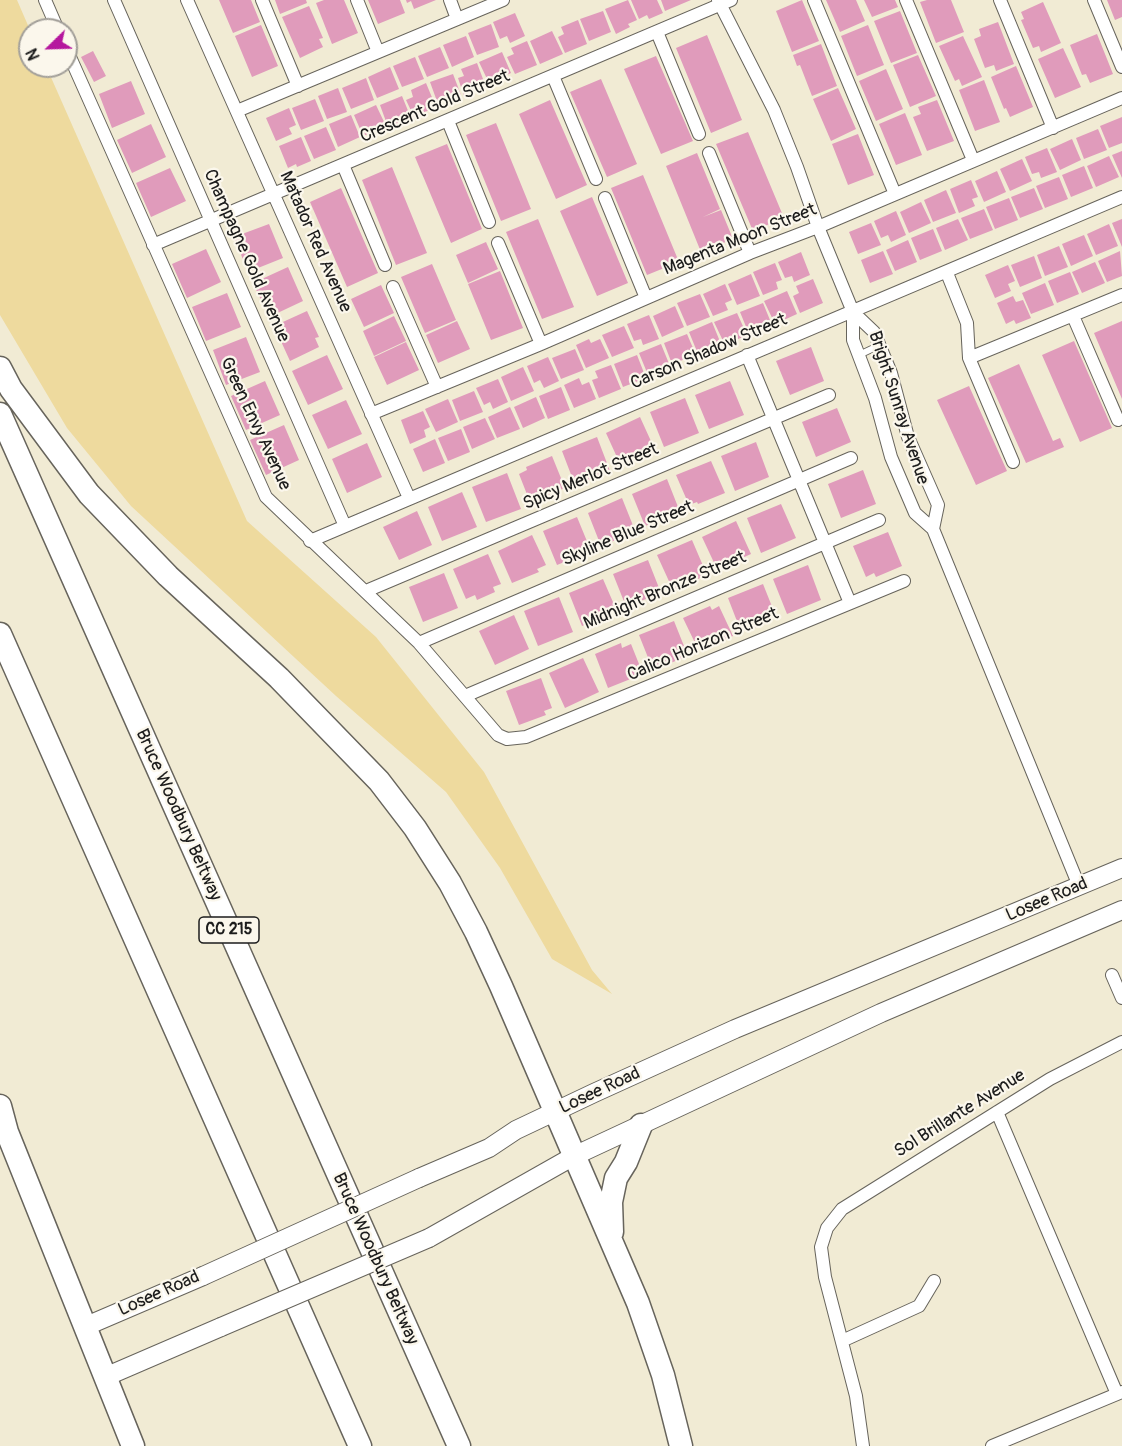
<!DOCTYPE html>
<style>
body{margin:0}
#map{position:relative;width:1122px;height:1446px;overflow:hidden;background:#f1ebd4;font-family:Pangolin,sans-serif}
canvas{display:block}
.north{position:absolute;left:18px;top:18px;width:60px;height:60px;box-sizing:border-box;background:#fbf7ec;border:2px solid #a29f99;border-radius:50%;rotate:247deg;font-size:16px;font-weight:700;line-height:24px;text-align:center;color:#1c1c1c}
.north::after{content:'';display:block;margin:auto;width:21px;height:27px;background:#b5179e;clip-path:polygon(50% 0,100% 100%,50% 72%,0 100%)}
</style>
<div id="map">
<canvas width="1122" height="1446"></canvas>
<div class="north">N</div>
</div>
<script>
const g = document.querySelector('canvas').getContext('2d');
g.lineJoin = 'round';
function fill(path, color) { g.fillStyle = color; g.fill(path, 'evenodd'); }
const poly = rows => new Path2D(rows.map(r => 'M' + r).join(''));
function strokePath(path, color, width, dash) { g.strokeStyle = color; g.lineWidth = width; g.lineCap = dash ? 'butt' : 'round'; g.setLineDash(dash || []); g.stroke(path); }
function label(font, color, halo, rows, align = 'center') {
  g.font = font + ' Pangolin,sans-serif'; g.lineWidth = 4.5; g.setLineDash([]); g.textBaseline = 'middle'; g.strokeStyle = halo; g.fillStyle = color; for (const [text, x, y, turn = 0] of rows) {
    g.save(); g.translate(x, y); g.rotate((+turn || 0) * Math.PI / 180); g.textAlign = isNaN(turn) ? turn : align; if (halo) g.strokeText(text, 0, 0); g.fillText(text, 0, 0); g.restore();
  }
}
fill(poly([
 [0,0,17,0,30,30,30,66,46,66,247,521,376,637,484,772,592,970,612,994,552,959,500,868,446,792,336,696,131,506,67,428,0,315]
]), '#eeda9e');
fill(poly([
 [219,0,251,0,260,22,233,33],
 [275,0,306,0,307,3,280,14],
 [324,0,344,0,358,33,332,44,316,3],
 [368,0,400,0,405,13,378,24],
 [406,0,436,0,414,9,411,1,407,3],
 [628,0,637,20,628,24,630,27,616,34,605,9],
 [631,0,657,0,663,13,649,19,647,15,639,19],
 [661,0,691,0,665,11],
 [802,0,819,41,792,52,776,11],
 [826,0,856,0,865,21,840,32],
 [864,0,895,0,898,7,872,17],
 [927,0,951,0,964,32,936,43,920,2],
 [1107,0,1122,0,1122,17,1115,20],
 [1043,2,1061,43,1041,52,1039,46,1033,48,1021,20,1024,19,1021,12],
 [309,6,323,38,319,39,323,47,300,58,282,17],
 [603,11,611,32,589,41,580,19],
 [900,11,917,53,891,63,874,21],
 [515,13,525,36,510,43,507,36,500,39,493,22],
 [578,20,587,44,565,53,558,37,564,34,561,27],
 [998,22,1014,64,996,71,994,65,985,68,974,39,981,36,979,29],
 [491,24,499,47,477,55,468,33],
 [261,25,278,66,252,77,235,36],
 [868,25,884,65,857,76,841,36],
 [552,31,563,54,540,64,530,41],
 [1097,34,1113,74,1090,83,1086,74,1082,75,1070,45],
 [707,35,742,120,711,133,676,48],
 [466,36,474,57,452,67,443,45],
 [963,36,982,77,962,86,959,79,955,81,939,46],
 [527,41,537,65,515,74,507,57,514,54,511,48],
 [821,44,837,86,812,96,800,65,797,66,793,55],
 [440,47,449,68,427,77,418,56],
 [1063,48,1081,87,1055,98,1038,59],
 [93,51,106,76,94,82,81,57],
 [502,52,511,73,489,83,479,62],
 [918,55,936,96,910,107,893,65],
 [656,56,693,141,661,154,624,69],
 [415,57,424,79,402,87,393,66],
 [477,63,486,87,464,96,458,78,464,76,461,69],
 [1016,66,1033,107,1010,117,1006,108,1004,109,991,77],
 [390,67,399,89,377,98,368,77],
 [886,69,903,109,876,121,859,81],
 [453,74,461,95,438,104,430,82],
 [366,78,374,100,351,109,342,88],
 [601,79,637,164,607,177,570,92],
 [984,80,1000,122,975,131,959,90],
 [131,81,145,114,112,128,99,94],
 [426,83,436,107,414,117,406,100,413,97,411,90],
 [338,88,347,112,327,119,318,96],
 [838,88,856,129,831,141,813,99],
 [402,96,411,118,388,127,380,105],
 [315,99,324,121,301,130,292,108],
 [550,100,587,185,556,199,519,114],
 [937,100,954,141,927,151,913,117,921,114,918,107],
 [376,105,386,126,363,136,354,115],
 [289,108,296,125,289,128,292,134,276,141,266,118],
 [905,113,922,155,896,165,879,124],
 [351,115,360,137,338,147,329,124],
 [1122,117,1122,143,1109,148,1100,126],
 [496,123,531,209,501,221,466,135],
 [151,124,166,157,132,173,117,140],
 [326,127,336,150,314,159,304,136],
 [1098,129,1107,150,1084,159,1076,138],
 [748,132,784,218,753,231,716,144],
 [858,134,874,175,848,185,832,144],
 [301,137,311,161,297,167,296,164,288,168,279,146],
 [1072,139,1081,160,1060,170,1050,149],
 [447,144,482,229,451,243,415,157],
 [1047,148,1057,172,1041,178,1039,172,1032,174,1025,157],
 [1122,151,1122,178,1112,155],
 [697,153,720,209,703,217,721,210,733,239,701,252,666,166],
 [1109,156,1119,177,1096,187,1087,166],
 [1022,159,1032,181,1010,191,1000,169],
 [1084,166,1093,188,1071,197,1062,175],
 [392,167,427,253,396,265,362,180],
 [170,168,186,201,151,217,136,183],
 [997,171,1006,192,984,202,975,181],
 [643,175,679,262,647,275,611,188],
 [1059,177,1068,199,1045,208,1036,186],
 [971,180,978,197,972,199,975,206,959,213,950,189],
 [341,188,378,273,347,287,310,202],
 [1034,188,1043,209,1020,218,1011,197],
 [946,190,956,213,933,222,924,200],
 [592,197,628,283,597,296,560,211],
 [1009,198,1018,220,995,229,986,207],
 [921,202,931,223,909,233,900,212],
 [984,209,993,230,970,239,961,218],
 [896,211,906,235,891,242,888,235,881,238,874,221],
 [538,219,574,307,542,319,506,232],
 [958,219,968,240,945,250,936,228],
 [1122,219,1122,247,1112,223],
 [871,223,881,245,858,254,849,232],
 [269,224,283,258,248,272,234,237],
 [1109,224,1118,246,1096,255,1087,234],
 [933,229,942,251,920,260,911,238],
 [1084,235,1093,256,1071,266,1062,244],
 [908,240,917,262,895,271,886,250],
 [486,242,498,269,468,283,456,255],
 [1059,246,1068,267,1045,276,1037,255],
 [206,249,221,282,187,298,172,264],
 [883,251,893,274,870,283,861,260],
 [1120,251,1122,276,1107,282,1098,261],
 [801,252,810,275,794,282,792,276,785,278,778,262],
 [1034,256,1042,278,1020,287,1011,265],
 [1095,262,1105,283,1082,293,1072,272],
 [775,263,782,280,776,282,778,289,763,295,753,272],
 [432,264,456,320,425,333,401,277],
 [1008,265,1015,281,1008,284,1011,291,995,298,985,275],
 [288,267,303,301,269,317,253,283],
 [500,271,523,328,491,340,468,284],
 [1070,272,1079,294,1057,303,1048,281],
 [751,274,760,296,737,305,728,284],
 [813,279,823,303,800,313,793,296,799,293,796,286],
 [1045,283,1054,305,1031,314,1022,293],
 [725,284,732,300,725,303,728,310,713,316,703,294],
 [381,285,394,313,364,327,351,299],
 [787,291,797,314,775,324,764,301],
 [227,293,241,327,206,341,192,307],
 [700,294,710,317,687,326,677,303],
 [1013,296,1016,302,1023,300,1031,318,1016,324,1014,320,1006,324,997,303],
 [763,303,772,325,749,334,740,312],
 [675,306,684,327,662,337,653,316],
 [307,311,319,337,315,338,319,347,290,361,274,326],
 [737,313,747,335,725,345,714,322],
 [649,315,659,339,643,345,641,339,634,341,627,324],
 [394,316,406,341,374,356,363,331],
 [457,321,470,349,438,363,426,335],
 [1122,321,1122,399,1094,333],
 [712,322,721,344,698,354,689,332],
 [624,326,634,348,612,357,602,335],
 [687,334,696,355,672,364,664,343],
 [246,337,260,372,226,385,213,350],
 [589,339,591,343,600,339,609,358,586,368,576,345],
 [1074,341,1112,428,1080,442,1042,355],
 [406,342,419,370,387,385,374,357],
 [661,344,670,366,648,375,639,353],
 [811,347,824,381,790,395,776,361],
 [575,349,584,370,561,379,552,358],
 [327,355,343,389,308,405,292,371],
 [637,355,646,378,623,387,614,364],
 [548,357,559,381,544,388,540,380,534,383,527,366],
 [1019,364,1053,441,1060,438,1064,447,1026,463,988,378],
 [611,365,621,389,599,398,592,380,598,378,595,371],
 [523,367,534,391,511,401,501,377],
 [579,378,582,385,589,382,596,399,574,408,564,385],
 [498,379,508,402,493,409,490,402,484,405,476,388],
 [265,381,280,415,246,430,231,396],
 [730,381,744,415,709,429,695,395],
 [969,386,1007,471,976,485,937,400],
 [561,387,570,410,548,419,539,396],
 [474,391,483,412,460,421,452,400],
 [536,397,545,418,523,428,514,407],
 [685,398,699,433,664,447,650,412],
 [448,399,458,422,436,432,425,409],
 [346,400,362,434,328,449,312,415],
 [510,407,520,429,497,438,488,417],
 [837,408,851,442,816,457,802,422],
 [423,411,430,427,424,430,426,437,410,444,401,420],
 [640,417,655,450,621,466,606,433],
 [485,418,495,439,472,449,463,427],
 [284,425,299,460,266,475,250,440],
 [461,429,470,452,448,461,438,438],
 [597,437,610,471,575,485,562,451],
 [435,439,445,463,423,472,413,449],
 [756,442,769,477,735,491,721,456],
 [367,443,382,477,347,493,332,459],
 [552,456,565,488,530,502,519,474,527,470,526,467],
 [711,461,725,493,698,504,697,502,689,505,676,475],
 [863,470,876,504,841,518,828,484],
 [507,473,521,509,486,522,472,487],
 [667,479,680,512,645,526,632,494],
 [462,492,477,527,442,541,428,507],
 [622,498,634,528,627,531,628,535,601,546,588,513],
 [781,504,796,538,761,553,747,518],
 [417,511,432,545,399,560,383,527],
 [577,517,591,551,557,565,543,531],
 [736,521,751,554,717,569,702,537],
 [888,532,902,566,876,577,874,573,866,577,853,546],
 [532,535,546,565,537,569,539,572,512,583,498,551],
 [692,540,707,575,673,590,657,555],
 [488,554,501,584,493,587,495,592,477,600,475,595,466,599,453,569],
 [648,560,661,593,636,603,635,601,625,604,613,574],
 [808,565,821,600,787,614,773,579],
 [444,573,458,608,423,622,409,587],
 [603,579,616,609,608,612,609,615,582,626,569,593],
 [763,584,775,614,767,617,769,622,751,629,749,625,740,629,728,598],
 [559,597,573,632,538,646,524,611],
 [710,606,712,610,719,606,733,636,707,648,705,644,697,647,683,618],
 [514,615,529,649,495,665,479,631],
 [674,621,688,656,653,670,639,635],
 [621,643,622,648,631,644,643,674,608,688,595,654],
 [583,658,599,692,565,708,549,673],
 [541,678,552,708,544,711,546,715,519,725,506,691]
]), '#e09bbb');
const lane = poly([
 [859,355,880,345]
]);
const street = poly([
 [45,0,58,30],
 [114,0,345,526],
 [187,0,409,498],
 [262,0,298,86],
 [357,0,378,52],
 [450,0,457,19],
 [718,0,774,110,797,167,818,227,853,312,853,340,875,398,891,457,915,513,933,529,1079,886],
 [814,0,895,194],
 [906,0,973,160],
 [1000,0,1053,128],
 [1094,0,1122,67],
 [657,32,699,134],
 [66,48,266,497,419,643,498,735,507,739,526,737,904,581],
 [553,76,596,179],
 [237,111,503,0],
 [448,121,489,222],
 [709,153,750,253],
 [343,165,385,265],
 [605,198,646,298],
 [498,243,541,344],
 [153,245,731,0],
 [947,273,967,323,969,358,1013,462],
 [393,287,437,387],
 [853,312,874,332,891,373,908,437,938,505,933,529],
 [1073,316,1118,420],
 [747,355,850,603],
 [969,358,1122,295],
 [371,414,541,344,750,253,818,227,1122,98],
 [310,541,1122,197],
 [366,591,829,395],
 [419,643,851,458],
 [465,696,879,520],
 [1112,975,1122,998],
 [997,1112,1117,1394],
 [842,1341,919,1306,934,1281],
 [863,1446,856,1396,825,1277,821,1247,827,1228,842,1209,1050,1079,1122,1042],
 [992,1446,1122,1392]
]);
const secondary = poly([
 [419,1178,489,1148,516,1130,594,1093,735,1029,1122,868],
 [429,1238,574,1156,881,1013,1122,910],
 [84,1327,203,1276],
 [105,1377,221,1327]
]);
const highway = poly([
 [0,368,11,389,89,494,168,576,279,678,379,781,415,828,450,883,476,932,501,986,638,1303,663,1375,681,1446],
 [0,414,459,1446],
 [0,634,360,1446],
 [0,1106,7,1132,133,1446],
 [612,1232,611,1202,616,1178,626,1162,641,1125]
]);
strokePath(lane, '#67645c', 8);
strokePath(street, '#67645c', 14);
strokePath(secondary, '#67645c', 20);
strokePath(highway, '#67645c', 25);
strokePath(lane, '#fff', 6);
strokePath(street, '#fff', 12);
strokePath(secondary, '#fff', 18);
strokePath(highway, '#fff', 22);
const secondaryBridge = poly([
 [203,1276,419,1178],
 [221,1327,429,1238]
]);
strokePath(secondaryBridge, '#67645c', 20, []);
strokePath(secondaryBridge, '#fff', 18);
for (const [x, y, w] of [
 [229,930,60]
]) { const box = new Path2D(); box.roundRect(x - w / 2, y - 13, w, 26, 4.5); g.fillStyle = '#fbf7ec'; g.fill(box); strokePath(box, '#1c1c1c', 1.5); }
label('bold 16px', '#1c1c1c', null, [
 ["CC 215",229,930]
]);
label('18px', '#1c1c1c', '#fbf7ec', [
 ["Crescent Gold Street",435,107,-23],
 ["Magenta Moon Street",740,240,-22],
 ["Matador Red Avenue",315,242,66],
 ["Champagne Gold Avenue",246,256,66],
 ["Carson Shadow Street",709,352,-23],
 ["Bright Sunray Avenue",898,408,72],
 ["Green Envy Avenue",255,424,65],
 ["Spicy Merlot Street",591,477,-23],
 ["Skyline Blue Street",628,534,-23],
 ["Midnight Bronze Street",665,591,-23],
 ["Calico Horizon Street",703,645,-23],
 ["Bruce Woodbury Beltway",178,815,66],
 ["Losee Road",1047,900,-23],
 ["Losee Road",600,1091,-25],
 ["Sol Brillante Avenue",960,1114,-32],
 ["Bruce Woodbury Beltway",375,1259,66],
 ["Losee Road",159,1294,-24]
]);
</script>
